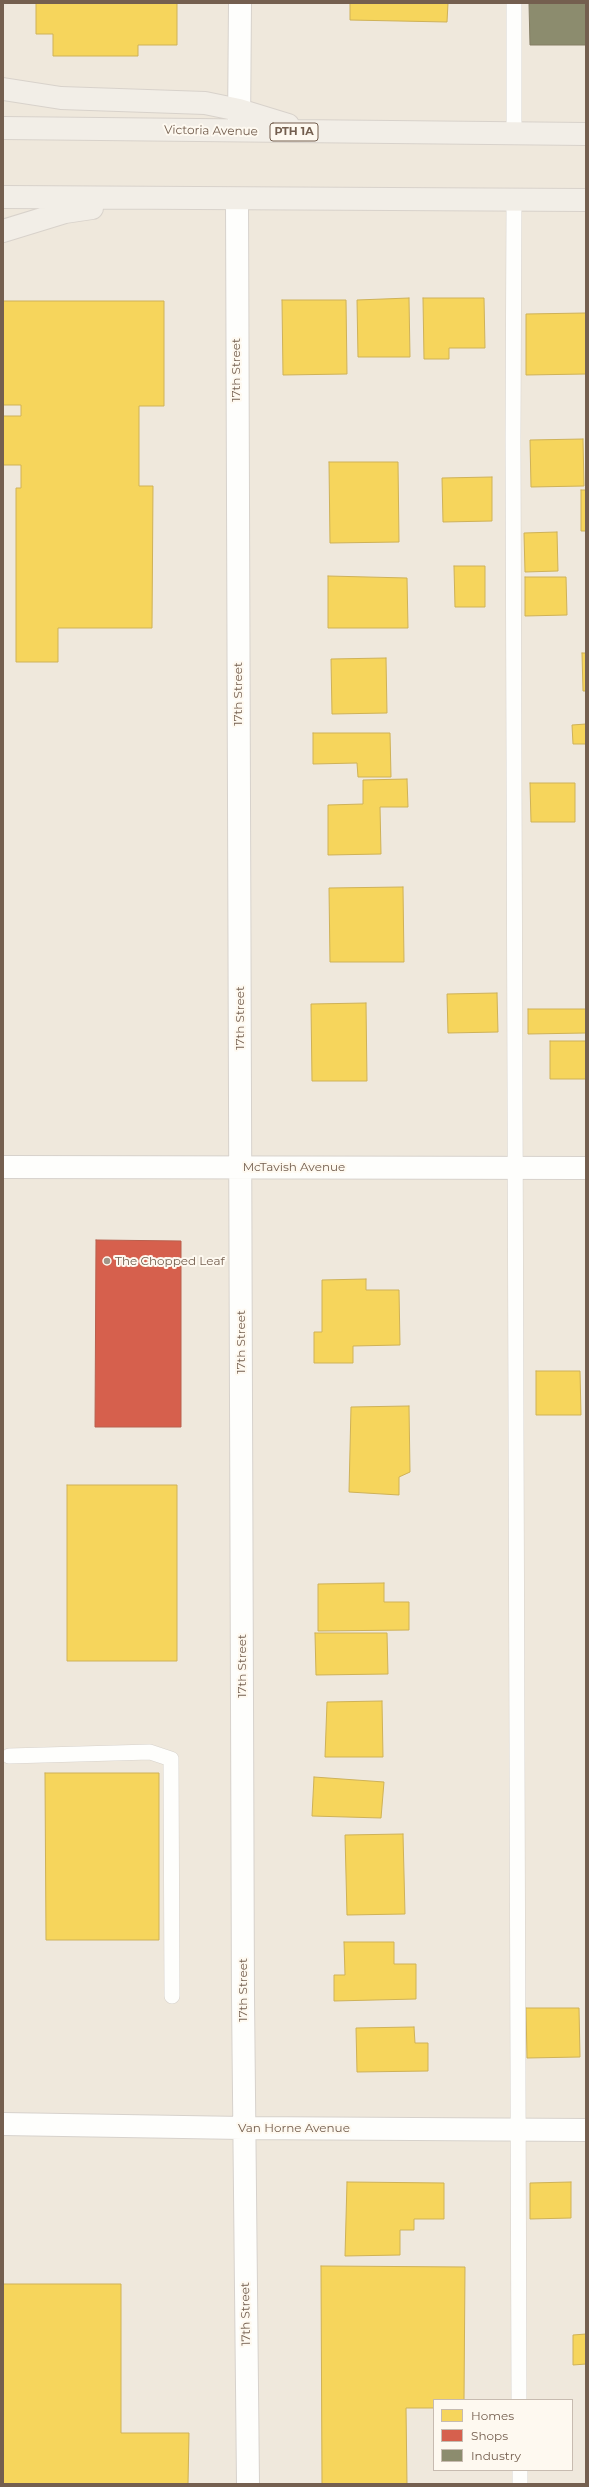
<!DOCTYPE html>
<style>
body{margin:0}
#map{position:relative;width:589px;height:2487px;overflow:hidden;background:#f7f5ee;font-family:Montserrat,sans-serif}
canvas{display:block}
.frame{position:absolute;inset:0;border:4px solid #745f4f;pointer-events:none}
.legend{position:absolute;left:433px;top:2399px;width:140px;height:72px;box-sizing:border-box;background:#fef9f0;border:1px solid #c7bbb0;margin:0;padding:5px 7px;list-style:none;font-size:12px;color:#745f4f}
.legend li{display:flex;align-items:center;gap:8px;height:20px}
.legend b{width:20px;border:1px solid #c7bbb0}
</style>
<div id="map">
<canvas width="589" height="2487"></canvas>
<div class="frame"></div>
<ul class="legend">
<li><b style="height:11px;background:#f6d55c"></b>Homes</li>
<li><b style="height:11px;background:#d6604d"></b>Shops</li>
<li><b style="height:11px;background:#8c8c6e"></b>Industry</li>
</ul>
</div>
<script>
const g = document.querySelector('canvas').getContext('2d');
g.lineJoin = 'round';
function fill(path, color) { g.fillStyle = color; g.fill(path, 'evenodd'); }
const poly = rows => new Path2D(rows.map(r => 'M' + r).join(''));
function strokePath(path, color, width, dash) { g.strokeStyle = color; g.lineWidth = width; g.lineCap = dash ? 'butt' : 'round'; g.setLineDash(dash || []); g.stroke(path); }
function label(font, color, halo, rows, align = 'center') {
  g.font = font + ' Montserrat,sans-serif'; g.lineWidth = 4; g.setLineDash([]); g.textBaseline = 'middle'; g.strokeStyle = halo; g.fillStyle = color; for (const [text, x, y, turn = 0] of rows) {
    g.save(); g.translate(x, y); g.rotate((+turn || 0) * Math.PI / 180); g.textAlign = isNaN(turn) ? turn : align; if (halo) g.strokeText(text, 0, 0); g.fillText(text, 0, 0); g.restore();
  }
}
fill(poly([
 [3,3,586,3,586,2484,3,2484],
 [434,2400,572,2400,572,2470,434,2470]
]), '#efe8dc');
const homes = poly([
 [36,3,177,3,177,45,138,45,138,56,53,56,53,34,36,34,36,3],
 [350,3,448,3,447,22,350,20,350,3],
 [409,298,410,357,358,357,357,300,409,298],
 [423,298,484,298,485,348,449,348,449,359,424,359,423,298],
 [282,300,346,300,347,374,283,375,282,300],
 [3,301,164,301,164,406,139,406,139,486,153,486,152,628,58,628,58,662,16,662,16,488,21,488,21,465,3,465,3,416,21,416,21,405,3,405,3,301],
 [586,313,586,374,526,375,526,314,586,313],
 [583,439,584,486,531,487,530,440,583,439],
 [329,462,398,462,399,542,330,543,329,462],
 [492,477,492,521,443,522,442,478,492,477],
 [581,490,586,490,586,531,581,531,581,490],
 [557,532,558,571,525,572,524,533,557,532],
 [454,566,485,566,485,607,455,607,454,566],
 [328,576,407,578,408,628,328,628,328,576],
 [525,577,566,577,567,615,525,616,525,577],
 [582,653,586,653,586,691,583,691,582,653],
 [386,658,387,713,332,714,331,659,386,658],
 [586,724,586,744,573,744,572,725,586,724],
 [313,733,390,733,391,777,358,777,357,763,313,764,313,733],
 [407,779,408,807,380,807,381,854,328,855,328,805,363,804,363,780,407,779],
 [530,783,575,783,575,822,531,822,530,783],
 [403,887,404,962,330,962,329,888,403,887],
 [497,993,498,1032,448,1033,447,994,497,993],
 [366,1003,367,1081,312,1081,311,1004,366,1003],
 [528,1009,586,1009,586,1033,528,1034,528,1009],
 [550,1041,586,1041,586,1079,550,1079,550,1041],
 [366,1279,366,1290,399,1290,400,1345,353,1346,353,1363,314,1363,314,1332,322,1332,322,1280,366,1279],
 [536,1371,580,1371,581,1415,536,1415,536,1371],
 [409,1406,410,1472,399,1477,399,1495,349,1492,351,1407,409,1406],
 [67,1485,177,1485,177,1661,67,1661,67,1485],
 [384,1583,384,1602,409,1602,409,1630,318,1631,318,1584,384,1583],
 [315,1633,387,1633,388,1674,316,1675,315,1633],
 [382,1701,383,1757,325,1757,327,1702,382,1701],
 [45,1773,159,1773,159,1940,46,1940,45,1773],
 [314,1777,384,1782,381,1818,312,1816,314,1777],
 [403,1834,405,1914,347,1915,345,1835,403,1834],
 [344,1942,394,1942,394,1964,416,1964,416,1999,334,2001,334,1975,345,1975,344,1942],
 [526,2008,579,2008,580,2057,527,2058,526,2008],
 [414,2027,415,2043,428,2043,428,2071,357,2072,356,2028,414,2027],
 [347,2182,444,2183,444,2219,414,2219,414,2230,400,2230,400,2255,345,2256,347,2182],
 [571,2182,571,2218,530,2219,530,2183,571,2182],
 [321,2266,465,2267,464,2400,434,2400,434,2408,406,2408,407,2484,322,2484,321,2266],
 [3,2284,121,2284,121,2433,189,2433,188,2484,3,2484,3,2284],
 [586,2334,586,2364,573,2365,573,2335,586,2334]
]);
fill(homes, '#f6d55c');
strokePath(homes, '#cfb258', 1);
const shops = poly([
 [96,1240,181,1241,181,1427,95,1427,96,1240]
]);
fill(shops, '#d6604d');
strokePath(shops, '#b9604e', 1);
const industry = poly([
 [529,3,586,3,586,45,530,45,529,3]
]);
fill(industry, '#8c8c6e');
strokePath(industry, '#857e65', 1);
const service = poly([
 [514,134,514,3],
 [514,200,513,439,519,2400],
 [9,1756,150,1752,171,1759,172,1996],
 [520,2470,520,2484]
]);
const minor = poly([
 [239,128,240,3],
 [237,200,243,1997,248,2484],
 [3,1167,586,1168],
 [3,2124,243,2128,586,2130]
]);
const primary = poly([
 [3,89,61,98,205,103,239,110,288,125],
 [3,128,586,134],
 [3,197,586,200],
 [3,231,65,212,92,208]
]);
strokePath(service, '#d7d2cc', 16);
strokePath(minor, '#d7d2cc', 24);
strokePath(primary, '#d8d2cb', 24);
strokePath(service, '#fefefc', 15);
strokePath(minor, '#fefefc', 22);
strokePath(primary, '#f2eee7', 22);
for (const [x, y, r, color] of [
 [107,1261,4,"#a29487"]
]) { const dot = new Path2D(); dot.arc(x, y, r, 0, 2 * Math.PI); g.fillStyle = color; g.fill(dot); strokePath(dot, '#fef9f0', 1.5); }
for (const [x, y, w] of [
 [294,132,48]
]) { const box = new Path2D(); box.roundRect(x - w / 2, y - 9, w, 18, 3); g.fillStyle = '#fef9f0'; g.fill(box); strokePath(box, '#745f4f', 1); }
label('bold 11px', '#745f4f', null, [
 ["PTH 1A",294,132]
]);
label('12px', '#745f4f', '#fef9f0', [
 ["Victoria Avenue",211,131,1],
 ["17th Street",236,370,-90],
 ["17th Street",238,694,-90],
 ["17th Street",240,1018,-90],
 ["McTavish Avenue",294,1167],
 ["17th Street",241,1342,-90],
 ["17th Street",242,1666,-90],
 ["17th Street",243,1990,-90],
 ["Van Horne Avenue",294,2128],
 ["17th Street",246,2314,-91]
]);
label('12px', '#745f4f', '#fef9f0', [
 ["The Chopped Leaf",115,1261]
], 'left');
</script>
